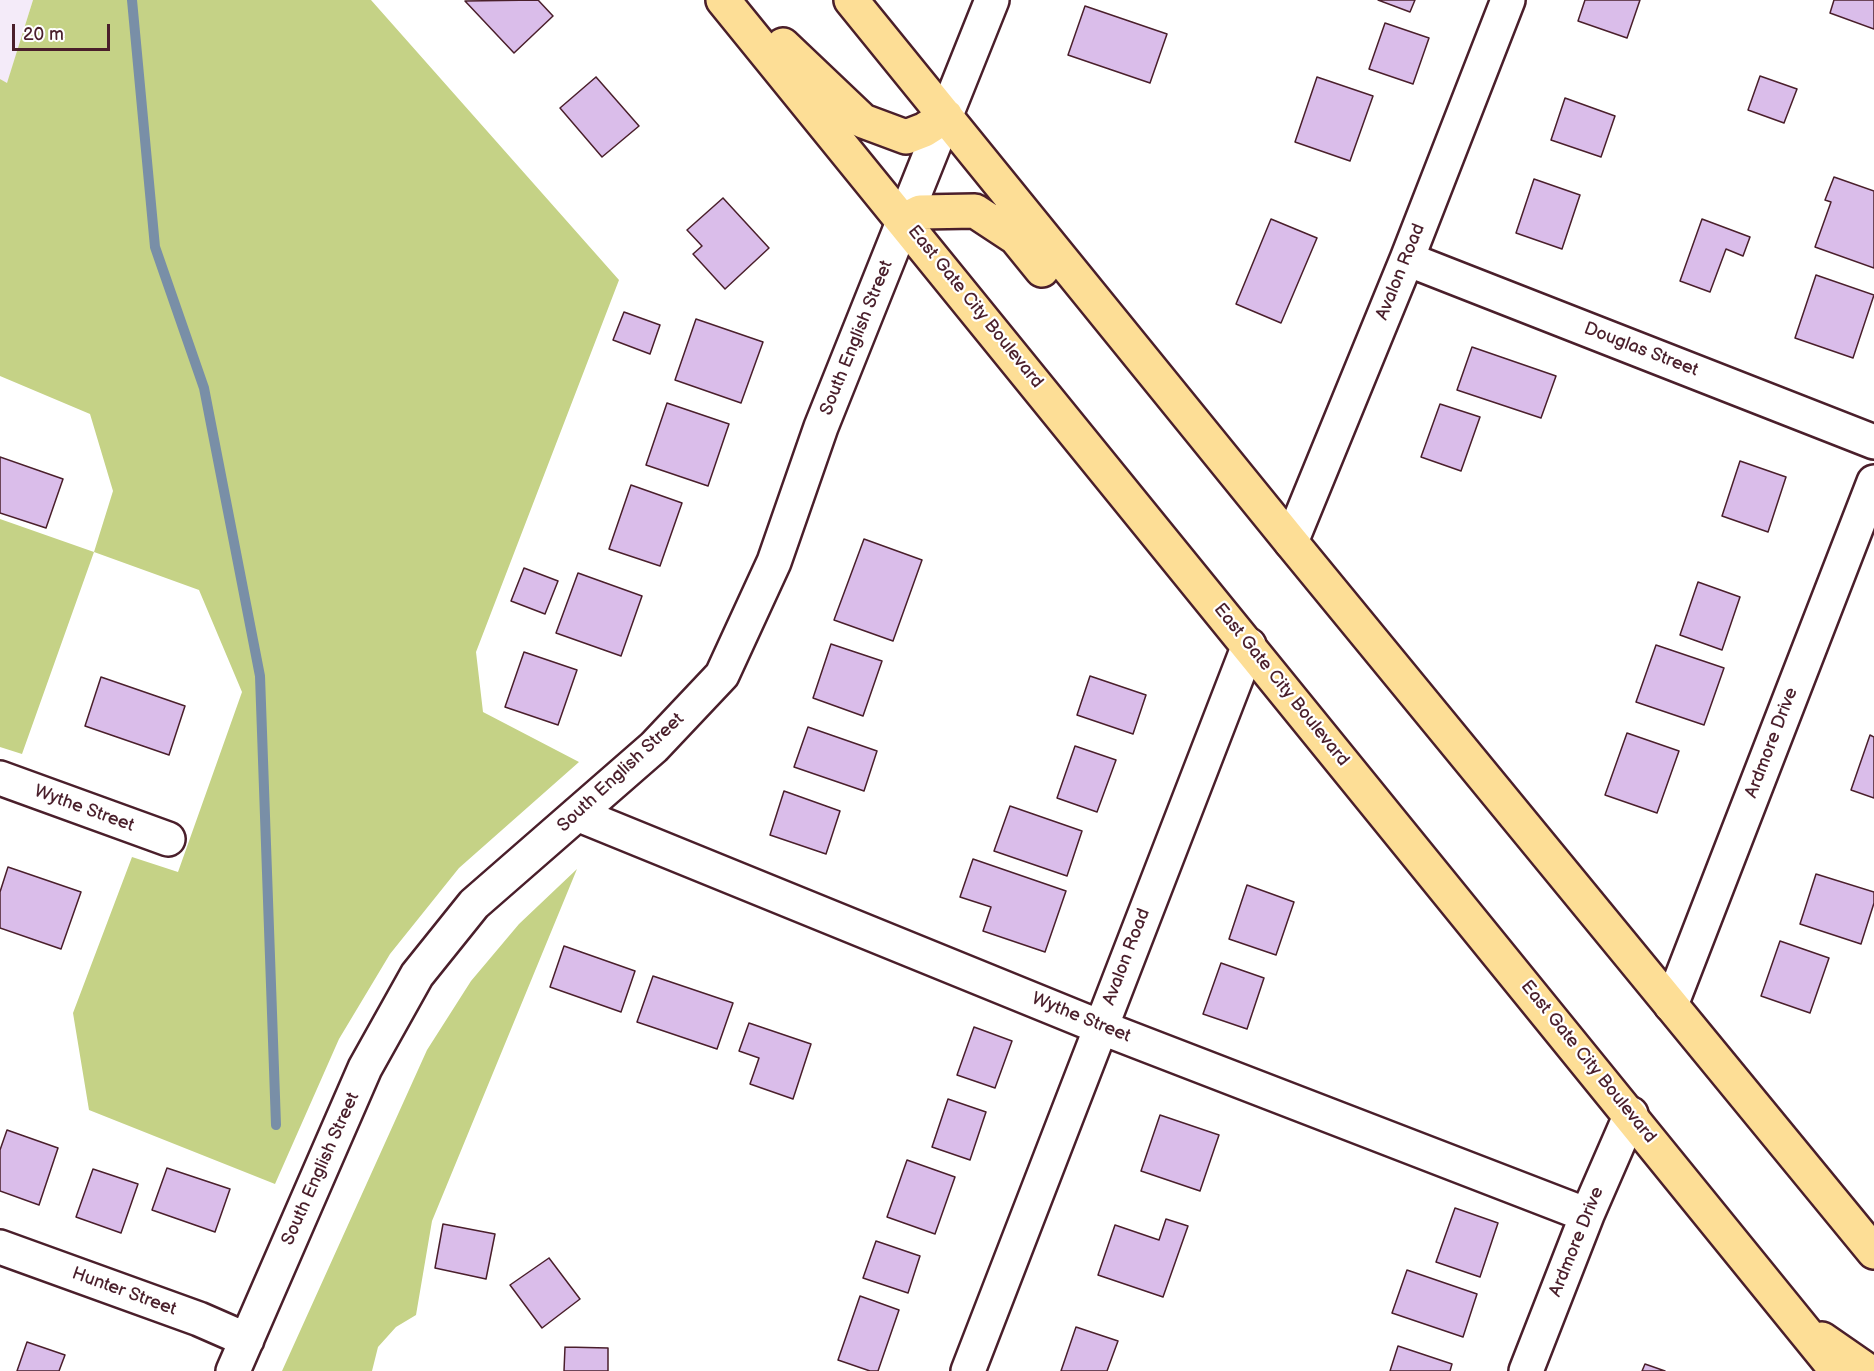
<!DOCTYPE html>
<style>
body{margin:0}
#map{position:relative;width:1874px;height:1371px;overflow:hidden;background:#fff;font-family:"Balsamiq Sans",sans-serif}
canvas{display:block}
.scale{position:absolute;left:12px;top:24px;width:98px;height:27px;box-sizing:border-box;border:3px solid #4a1f2b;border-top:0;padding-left:8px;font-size:18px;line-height:21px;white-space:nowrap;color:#4a1f2b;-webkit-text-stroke:4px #fff;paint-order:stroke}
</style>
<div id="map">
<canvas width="1874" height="1371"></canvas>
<div class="scale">20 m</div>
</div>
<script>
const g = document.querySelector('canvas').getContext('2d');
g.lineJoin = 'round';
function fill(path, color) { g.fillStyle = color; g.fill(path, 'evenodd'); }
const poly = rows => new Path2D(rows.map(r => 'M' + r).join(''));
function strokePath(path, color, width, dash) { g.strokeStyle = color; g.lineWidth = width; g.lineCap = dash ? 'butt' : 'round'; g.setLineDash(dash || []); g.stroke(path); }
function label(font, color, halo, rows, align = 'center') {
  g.font = font + ' "Balsamiq Sans",sans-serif'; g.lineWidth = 4.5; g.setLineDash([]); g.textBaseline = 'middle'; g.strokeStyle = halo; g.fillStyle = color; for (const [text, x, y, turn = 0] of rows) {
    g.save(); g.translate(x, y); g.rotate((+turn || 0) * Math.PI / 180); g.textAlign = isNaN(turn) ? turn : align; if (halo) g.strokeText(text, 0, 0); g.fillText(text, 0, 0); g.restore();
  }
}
fill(poly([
 [0,0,33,0,7,84,0,79]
]), '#f4ebf9');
fill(poly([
 [33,0,371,0,619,280,476,652,483,712,579,762,459,868,390,954,339,1039,275,1184,89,1110,73,1013,132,857,178,872,242,692,199,590,94,552,22,754,0,747,0,519,94,552,113,491,90,414,0,376,0,79,7,83],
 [577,869,432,1221,416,1315,396,1327,378,1347,372,1371,282,1371,427,1050,471,981,519,924]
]), '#c5d286');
strokePath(poly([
 [132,0,155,247,204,388,260,676,276,1125]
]), '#798fa7', 10);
const building = poly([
 [538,0,553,16,514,53,465,1,538,0],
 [1378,0,1415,0,1410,12,1378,0],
 [1585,0,1640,0,1627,38,1578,21,1585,0],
 [1834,0,1874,0,1874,29,1830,13,1834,0],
 [1085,6,1167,34,1150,83,1068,55,1085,6],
 [1385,23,1429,38,1413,84,1369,69,1385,23],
 [1760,76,1797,89,1784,123,1748,110,1760,76],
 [596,77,639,126,602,157,560,108,596,77],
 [1317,77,1373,96,1350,161,1295,142,1317,77],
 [1565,98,1615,116,1601,157,1551,140,1565,98],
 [1834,177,1874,191,1874,268,1815,247,1831,202,1825,200,1834,177],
 [1534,179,1580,195,1562,249,1516,233,1534,179],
 [723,198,769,248,725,289,693,254,702,246,687,230,723,198],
 [1271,219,1317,238,1281,323,1236,304,1271,219],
 [1702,219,1750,237,1743,256,1726,249,1710,292,1680,281,1702,219],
 [1816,275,1874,295,1853,358,1795,338,1816,275],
 [624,312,660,325,650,354,613,340,624,312],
 [696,319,763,342,741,403,675,380,696,319],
 [1472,347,1556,376,1541,418,1457,390,1472,347],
 [667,403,729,424,708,486,646,465,667,403],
 [1440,404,1480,417,1461,471,1421,457,1440,404],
 [0,457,63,479,46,528,0,513,0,457],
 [1740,461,1786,477,1768,532,1722,516,1740,461],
 [631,485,682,503,660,566,609,549,631,485],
 [864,539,922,560,893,641,834,620,864,539],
 [524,568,558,581,545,614,511,601,524,568],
 [578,573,642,596,621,656,556,633,578,573],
 [1698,582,1740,597,1722,650,1680,635,1698,582],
 [831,644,882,661,863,716,813,698,831,644],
 [1656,645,1724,668,1704,725,1636,702,1656,645],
 [524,652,577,670,558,725,505,707,524,652],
 [1090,676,1146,695,1133,734,1077,715,1090,676],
 [101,677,185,706,169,755,85,726,101,677],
 [808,727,877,751,864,791,794,767,808,727],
 [1627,733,1679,751,1657,813,1605,795,1627,733],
 [1870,735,1874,737,1874,798,1851,790,1870,735],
 [1075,746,1116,760,1097,812,1057,798,1075,746],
 [784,791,840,811,826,854,770,835,784,791],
 [1010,806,1082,831,1067,876,994,851,1010,806],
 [973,859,1066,891,1045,952,983,931,991,907,960,897,973,859],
 [8,867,81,892,61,949,0,928,0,892,8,867],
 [1816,874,1874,892,1874,903,1861,944,1800,924,1816,874],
 [1247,885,1294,902,1276,955,1229,939,1247,885],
 [1780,941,1829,958,1810,1013,1761,996,1780,941],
 [564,946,635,971,621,1012,550,987,564,946],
 [1221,963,1264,978,1247,1029,1203,1014,1221,963],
 [653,976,733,1003,717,1049,637,1022,653,976],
 [749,1023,811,1044,793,1099,750,1084,759,1058,739,1051,749,1023],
 [974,1027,1012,1041,995,1088,957,1075,974,1027],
 [948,1099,986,1112,970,1160,932,1147,948,1099],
 [1160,1115,1219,1135,1200,1191,1141,1171,1160,1115],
 [7,1130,58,1148,39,1205,0,1191,0,1150,7,1130],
 [907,1160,955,1177,935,1234,887,1217,907,1160],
 [167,1168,230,1189,215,1232,152,1210,167,1168],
 [93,1169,138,1184,121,1233,76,1217,93,1169],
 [1455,1208,1498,1223,1480,1277,1436,1262,1455,1208],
 [1166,1219,1188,1226,1163,1297,1098,1275,1115,1225,1159,1240,1166,1219],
 [443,1224,495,1234,486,1279,435,1268,443,1224],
 [876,1241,920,1256,908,1293,863,1278,876,1241],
 [549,1258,580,1299,542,1328,510,1285,549,1258],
 [1407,1270,1477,1294,1463,1337,1392,1313,1407,1270],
 [860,1296,899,1310,878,1371,870,1371,838,1360,860,1296],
 [1076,1327,1118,1341,1107,1371,1061,1371,1076,1327],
 [27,1342,65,1355,59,1371,17,1371,27,1342],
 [1398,1346,1452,1364,1450,1371,1390,1371,1398,1346],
 [565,1347,608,1348,608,1371,564,1371,565,1347],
 [1645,1364,1665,1371,1642,1371,1645,1364]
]);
fill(building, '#dabdea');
strokePath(building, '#4a1f2b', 1.5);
const minor = poly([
 [1407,259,1874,442],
 [1291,542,1407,259,1508,0],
 [0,778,168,839],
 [577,814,1100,1027,1587,1215],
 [1671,1005,1874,482],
 [0,1247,199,1319,247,1340],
 [233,1371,365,1068,417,975,474,904,654,747,722,675,774,562,821,427,992,0],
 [968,1371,1249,645],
 [1526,1371,1587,1215,1631,1114]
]);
const major = poly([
 [723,0,1837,1371],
 [851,0,1291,542,1874,1252],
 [783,45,863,121,906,137,924,130,946,116],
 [904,220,920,212,975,211,1016,238,1042,270],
 [1822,1339,1868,1371]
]);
strokePath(minor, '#4a1f2b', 38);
strokePath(major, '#4a1f2b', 38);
strokePath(minor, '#fff', 33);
strokePath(major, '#fdde96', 33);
label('18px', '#4a1f2b', '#fff', [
 ["Avalon Road",1401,272,-68],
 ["East Gate City Boulevard",975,307,51],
 ["South English Street",857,338,-68],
 ["Douglas Street",1641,350,21],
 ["East Gate City Boulevard",1281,685,51],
 ["Ardmore Drive",1772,743,-69],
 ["South English Street",621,773,-43],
 ["Wythe Street",84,809,20],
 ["Avalon Road",1127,957,-69],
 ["Wythe Street",1081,1018,22],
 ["East Gate City Boulevard",1588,1062,51],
 ["South English Street",321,1169,-66],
 ["Ardmore Drive",1577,1242,-68],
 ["Hunter Street",124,1292,20]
]);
</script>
